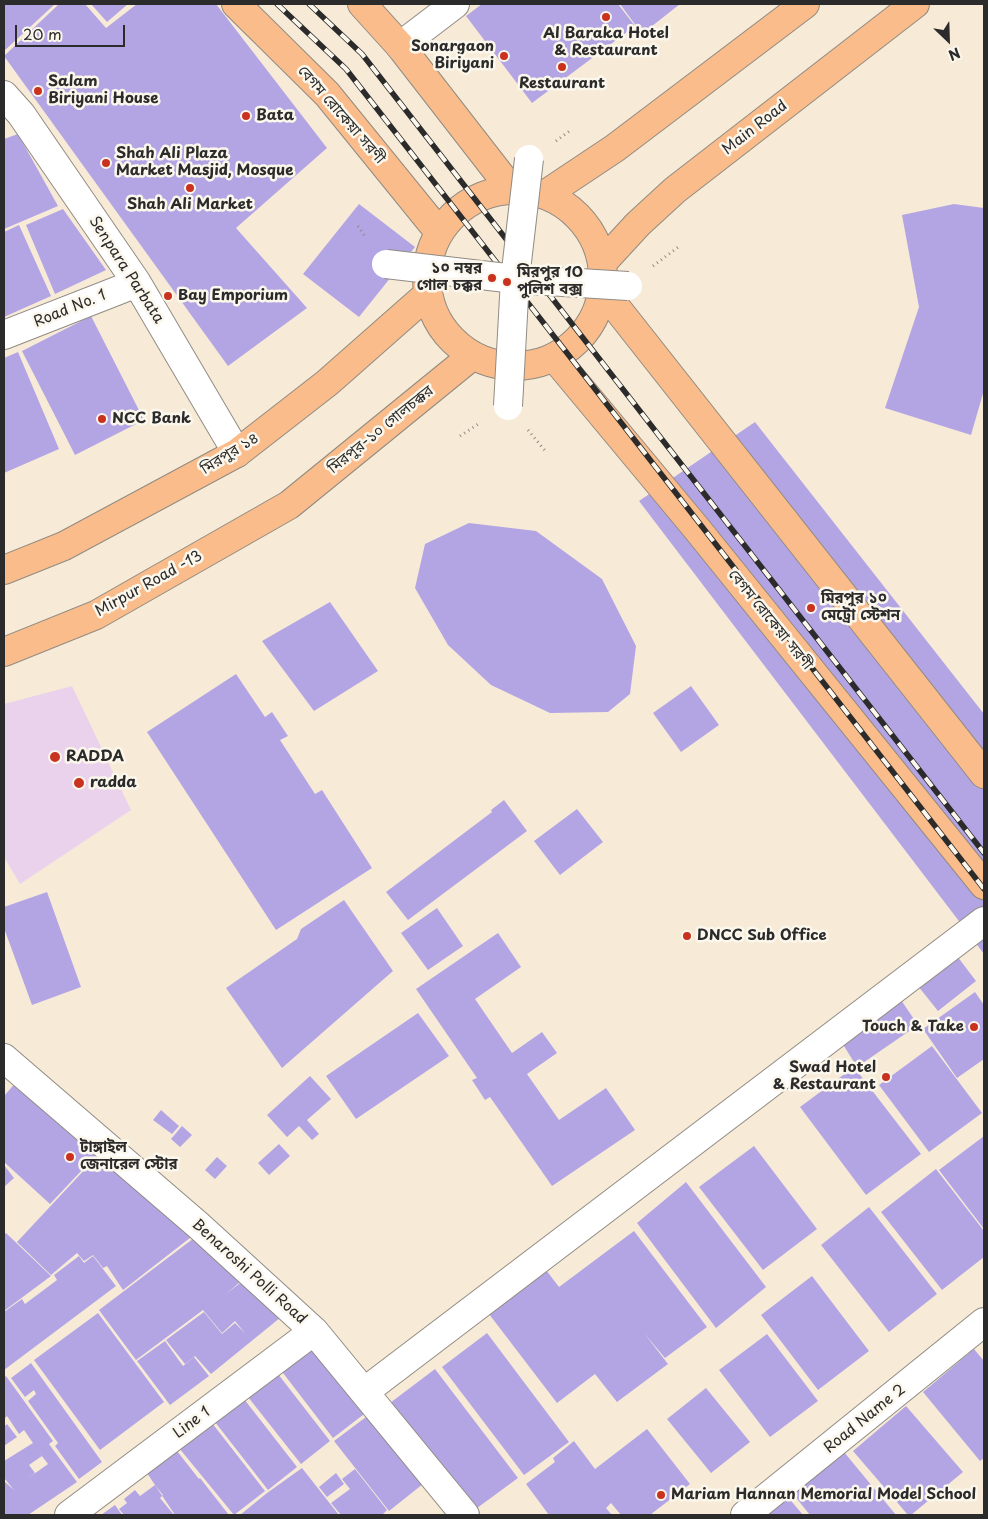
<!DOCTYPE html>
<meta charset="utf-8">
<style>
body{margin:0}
#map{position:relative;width:988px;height:1519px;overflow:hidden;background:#f7ebd8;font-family:"Playpen Sans",sans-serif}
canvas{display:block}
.frame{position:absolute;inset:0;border:5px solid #2b2b2b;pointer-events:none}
.north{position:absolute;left:923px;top:15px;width:50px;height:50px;-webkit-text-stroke:4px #fbf7ec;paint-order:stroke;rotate:156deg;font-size:14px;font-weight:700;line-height:20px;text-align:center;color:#2b2b2b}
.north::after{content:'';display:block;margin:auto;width:18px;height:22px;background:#2b2b2b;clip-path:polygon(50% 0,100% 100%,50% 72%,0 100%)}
.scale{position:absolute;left:15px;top:25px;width:110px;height:22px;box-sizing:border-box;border:2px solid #2b2b2b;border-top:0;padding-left:6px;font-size:15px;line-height:18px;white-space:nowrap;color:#2b2b2b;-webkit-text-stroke:4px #fbf7ec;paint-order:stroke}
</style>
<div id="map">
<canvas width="988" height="1519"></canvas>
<div class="frame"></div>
<div class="north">N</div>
<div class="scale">20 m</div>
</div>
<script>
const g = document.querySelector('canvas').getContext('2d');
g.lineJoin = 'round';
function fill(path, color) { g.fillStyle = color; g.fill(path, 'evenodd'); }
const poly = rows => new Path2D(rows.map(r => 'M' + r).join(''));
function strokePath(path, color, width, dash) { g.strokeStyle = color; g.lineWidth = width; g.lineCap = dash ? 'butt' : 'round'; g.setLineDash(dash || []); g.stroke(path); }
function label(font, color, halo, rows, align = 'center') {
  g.font = font + ' "Playpen Sans","Noto Sans Bengali",sans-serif'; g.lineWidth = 5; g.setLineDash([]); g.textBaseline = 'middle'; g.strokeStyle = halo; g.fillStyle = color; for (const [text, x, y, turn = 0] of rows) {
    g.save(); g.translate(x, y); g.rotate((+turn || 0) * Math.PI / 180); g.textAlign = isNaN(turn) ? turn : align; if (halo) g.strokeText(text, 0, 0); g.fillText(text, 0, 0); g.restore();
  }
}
fill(poly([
 [72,686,131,810,20,884,4,857,4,704]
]), '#ead1ec');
fill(poly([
 [4,4,55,4,4,51],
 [59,4,85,4,106,28,137,4,216,4,327,148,236,228,307,308,228,366,4,56],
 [91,4,128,4,107,22],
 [482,4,618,4,635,26,532,103,466,16],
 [620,4,680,4,642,34],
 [18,134,58,206,4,229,4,139],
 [359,204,415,247,359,317,303,274],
 [954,204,984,208,984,390,971,435,885,408,919,307,902,215],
 [63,209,106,270,55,294,26,225],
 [19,225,51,296,4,317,4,232],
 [91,316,144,420,75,455,22,351],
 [18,352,59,449,4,473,4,358],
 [755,422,984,714,984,954,639,501],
 [469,523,536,531,602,579,636,646,630,694,608,712,550,713,491,685,448,645,415,588,425,544],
 [330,602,378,671,314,711,262,641],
 [236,674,265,717,272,712,288,736,280,740,315,794,322,790,372,868,276,930,147,732],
 [691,686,719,725,681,752,653,713],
 [504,800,527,831,408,920,386,892,492,812,491,810],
 [577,809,603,842,560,875,534,841],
 [47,892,81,987,32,1005,4,928,4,907],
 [344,900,393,971,282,1068,226,988,297,939,301,929],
 [437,908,463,946,428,970,401,933],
 [498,933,521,967,475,999,512,1053,542,1032,557,1053,527,1074,559,1120,606,1088,635,1130,552,1186,490,1097,485,1100,472,1080,477,1078,416,989],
 [957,956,976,981,938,1011,918,986],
 [975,992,984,1005,984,1059,957,1078,923,1029],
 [899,997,918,1025,857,1067,839,1038],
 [418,1013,449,1056,356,1119,326,1076],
 [932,1046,982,1113,929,1152,879,1085],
 [854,1067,921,1154,866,1195,800,1107],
 [310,1076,331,1099,307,1120,319,1134,312,1140,299,1126,287,1137,267,1115],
 [18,1080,98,1153,50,1204,4,1162,4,1096],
 [161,1110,179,1126,172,1134,153,1120],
 [182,1126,192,1135,180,1147,171,1139],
 [984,1136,984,1229,939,1170],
 [279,1144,290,1156,269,1175,258,1163],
 [754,1146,817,1229,763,1270,699,1187],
 [102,1151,195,1234,123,1290,107,1266,103,1268,93,1255,84,1261,77,1253,51,1275,17,1242],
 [217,1157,227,1166,215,1179,205,1170],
 [4,1165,14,1178,4,1187],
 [936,1169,984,1231,984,1257,942,1290,881,1212],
 [686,1182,766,1287,716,1328,637,1223],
 [869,1207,937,1294,889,1332,821,1245],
 [634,1231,707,1327,665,1358,644,1333,668,1364,617,1402,595,1374,557,1403,489,1314,546,1270,559,1287],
 [6,1233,51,1276,4,1311,4,1235],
 [198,1235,246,1277,226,1294,248,1277,286,1313,211,1374,195,1356,185,1364,166,1340,204,1312,222,1334,235,1323,245,1333,235,1321,222,1333,203,1310,136,1360,99,1310],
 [79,1256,84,1263,93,1256,116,1286,4,1370,4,1312,22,1299,25,1304,57,1280,54,1275],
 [812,1276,869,1351,818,1390,761,1315],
 [98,1313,164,1402,100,1450,34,1360],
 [487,1333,569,1442,524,1475,442,1367],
 [767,1334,818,1401,770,1437,719,1370],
 [165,1341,183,1366,194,1357,209,1376,170,1405,137,1361],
 [315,1342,372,1408,333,1438,280,1369],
 [974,1349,984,1361,984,1458,980,1461,923,1392],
 [31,1363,102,1462,79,1479,55,1446,58,1443,28,1401,36,1394,34,1390,25,1397,11,1378],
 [435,1369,518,1478,473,1511,390,1403],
 [278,1374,330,1441,301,1464,248,1397],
 [6,1376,53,1441,49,1444,77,1482,28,1515,4,1515,4,1481,14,1490,4,1478,4,1461,33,1443,24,1430,19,1434,7,1416,4,1419,4,1378],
 [38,1451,48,1464,27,1479,35,1473,29,1465,42,1456],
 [706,1388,750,1442,711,1473,667,1419],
 [244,1399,297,1467,268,1490,215,1422],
 [906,1406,963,1472,911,1515,908,1515,853,1451],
 [374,1411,428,1480,389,1511,334,1441],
 [212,1423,265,1491,234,1515,179,1448],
 [7,1424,17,1437,4,1446,4,1427],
 [647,1429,690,1484,650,1515,621,1515,611,1503,606,1508,612,1515,549,1515,526,1484,555,1462,553,1458,574,1441,595,1469],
 [177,1451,199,1479,200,1478,229,1515,175,1515,147,1473],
 [844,1452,896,1515,810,1515,793,1494],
 [302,1468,339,1515,240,1515,267,1493],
 [355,1469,387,1510,382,1515,341,1515,331,1503,350,1489,342,1479],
 [336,1473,344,1484,327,1497,319,1487],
 [155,1485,163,1495,160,1498,174,1515,124,1515,119,1509,127,1503,124,1499,135,1490,140,1496],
 [787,1496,803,1515,763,1515],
 [115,1505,122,1515,101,1515]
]), '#b3a5e4');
const minor = poly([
 [400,46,455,4],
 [4,95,21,114,137,283,237,453],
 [4,335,137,283],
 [4,1058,198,1225,314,1331,465,1515],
 [364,1392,984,921],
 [69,1515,314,1331],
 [745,1515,984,1322]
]);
const major = poly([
 [236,4,327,94,439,232],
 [362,4,400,46,511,189],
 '427 278a88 88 0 1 1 176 0a88 88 0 1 1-176 0Z',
 [546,194,615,148,805,4],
 [603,262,638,224,675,190,915,4],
 [604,292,984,774],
 [554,357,697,529,984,885],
 [4,570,64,546,237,453,327,383,428,294],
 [4,652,96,615,289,505,472,356]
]);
strokePath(minor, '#918b82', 30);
strokePath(major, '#918b82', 30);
strokePath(poly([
 [556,141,571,130],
 [358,226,366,238],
 [653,266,681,245],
 [528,430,547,453],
 [460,436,480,423]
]), '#918b82', 3, [1, 4]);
strokePath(minor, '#fff', 28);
strokePath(major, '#f9bc8a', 28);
const rail = poly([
 [277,4,346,69,984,889],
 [309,4,362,54,984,853]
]);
strokePath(rail, '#2b2b2b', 5.5);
strokePath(rail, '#fbf7ec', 4, [11]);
const minorBridge = poly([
 [386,264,515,279,628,286],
 [508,406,515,279,529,159]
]);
strokePath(minorBridge, '#918b82', 30, []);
strokePath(minorBridge, '#fff', 28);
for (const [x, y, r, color] of [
 [606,17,5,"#c8321e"],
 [504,56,5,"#c8321e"],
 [562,67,5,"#c8321e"],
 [38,91,5,"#c8321e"],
 [246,116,5,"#c8321e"],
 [106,163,5,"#c8321e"],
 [190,188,5,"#c8321e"],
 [492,278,5,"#c8321e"],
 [507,282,5,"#c8321e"],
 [168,296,5,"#c8321e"],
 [102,419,5,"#c8321e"],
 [811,608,5,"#c8321e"],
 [55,757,6,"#c8321e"],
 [79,783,6,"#c8321e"],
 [687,936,5,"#c8321e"],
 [974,1027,5,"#c8321e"],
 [886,1077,5,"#c8321e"],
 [70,1157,5,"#c8321e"],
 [661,1495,5,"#c8321e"]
]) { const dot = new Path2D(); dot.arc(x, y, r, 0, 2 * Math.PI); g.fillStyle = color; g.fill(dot); strokePath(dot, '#fbf7ec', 2); }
label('bold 15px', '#2b2b2b', '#fbf7ec', [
 ["Al Baraka Hotel",606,34,"center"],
 ["& Restaurant",606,51,"center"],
 ["Sonargaon",494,47,"right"],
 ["Biriyani",494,64,"right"],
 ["Salam",48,82],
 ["Biriyani House",48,99],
 ["Restaurant",562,84,"center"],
 ["Bata",256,116],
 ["Shah Ali Plaza",116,154],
 ["Market Masjid, Mosque",116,171],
 ["Shah Ali Market",190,205,"center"],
 ["১০ নম্বর",482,269,"right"],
 ["গোল চক্কর",482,286,"right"],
 ["মিরপুর 10",517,273],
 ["পুলিশ বক্স",517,290],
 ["Bay Emporium",178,296],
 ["NCC Bank",112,419],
 ["মিরপুর ১০",821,599],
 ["মেট্রো স্টেশন",821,616],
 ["RADDA",66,757],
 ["radda",90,783],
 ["DNCC Sub Office",697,936],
 ["Touch & Take",964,1027,"right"],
 ["Swad Hotel",876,1068,"right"],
 ["& Restaurant",876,1085,"right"],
 ["টাঙ্গাইল",80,1148],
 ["জেনারেল স্টোর",80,1165],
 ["Mariam Hannan Memorial Model School",671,1495]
], 'left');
label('15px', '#2b2b2b', '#fbf7ec', [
 ["বেগম রোকেয়া সরণী",341,115,49],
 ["Main Road",755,128,-38],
 ["Senpara Parbata",126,270,57],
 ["Road No. 1",70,309,-22],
 ["মিরপুর-১০ গোলচক্কর",381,430,-39],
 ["মিরপুর ১৪",230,454,-32],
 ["Mirpur Road -13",149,584,-29],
 ["বেগম রোকেয়া সরণী",770,620,51],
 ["Benaroshi Polli Road",249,1272,42],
 ["Road Name 2",865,1419,-39],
 ["Line 1",192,1423,-37]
]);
</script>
